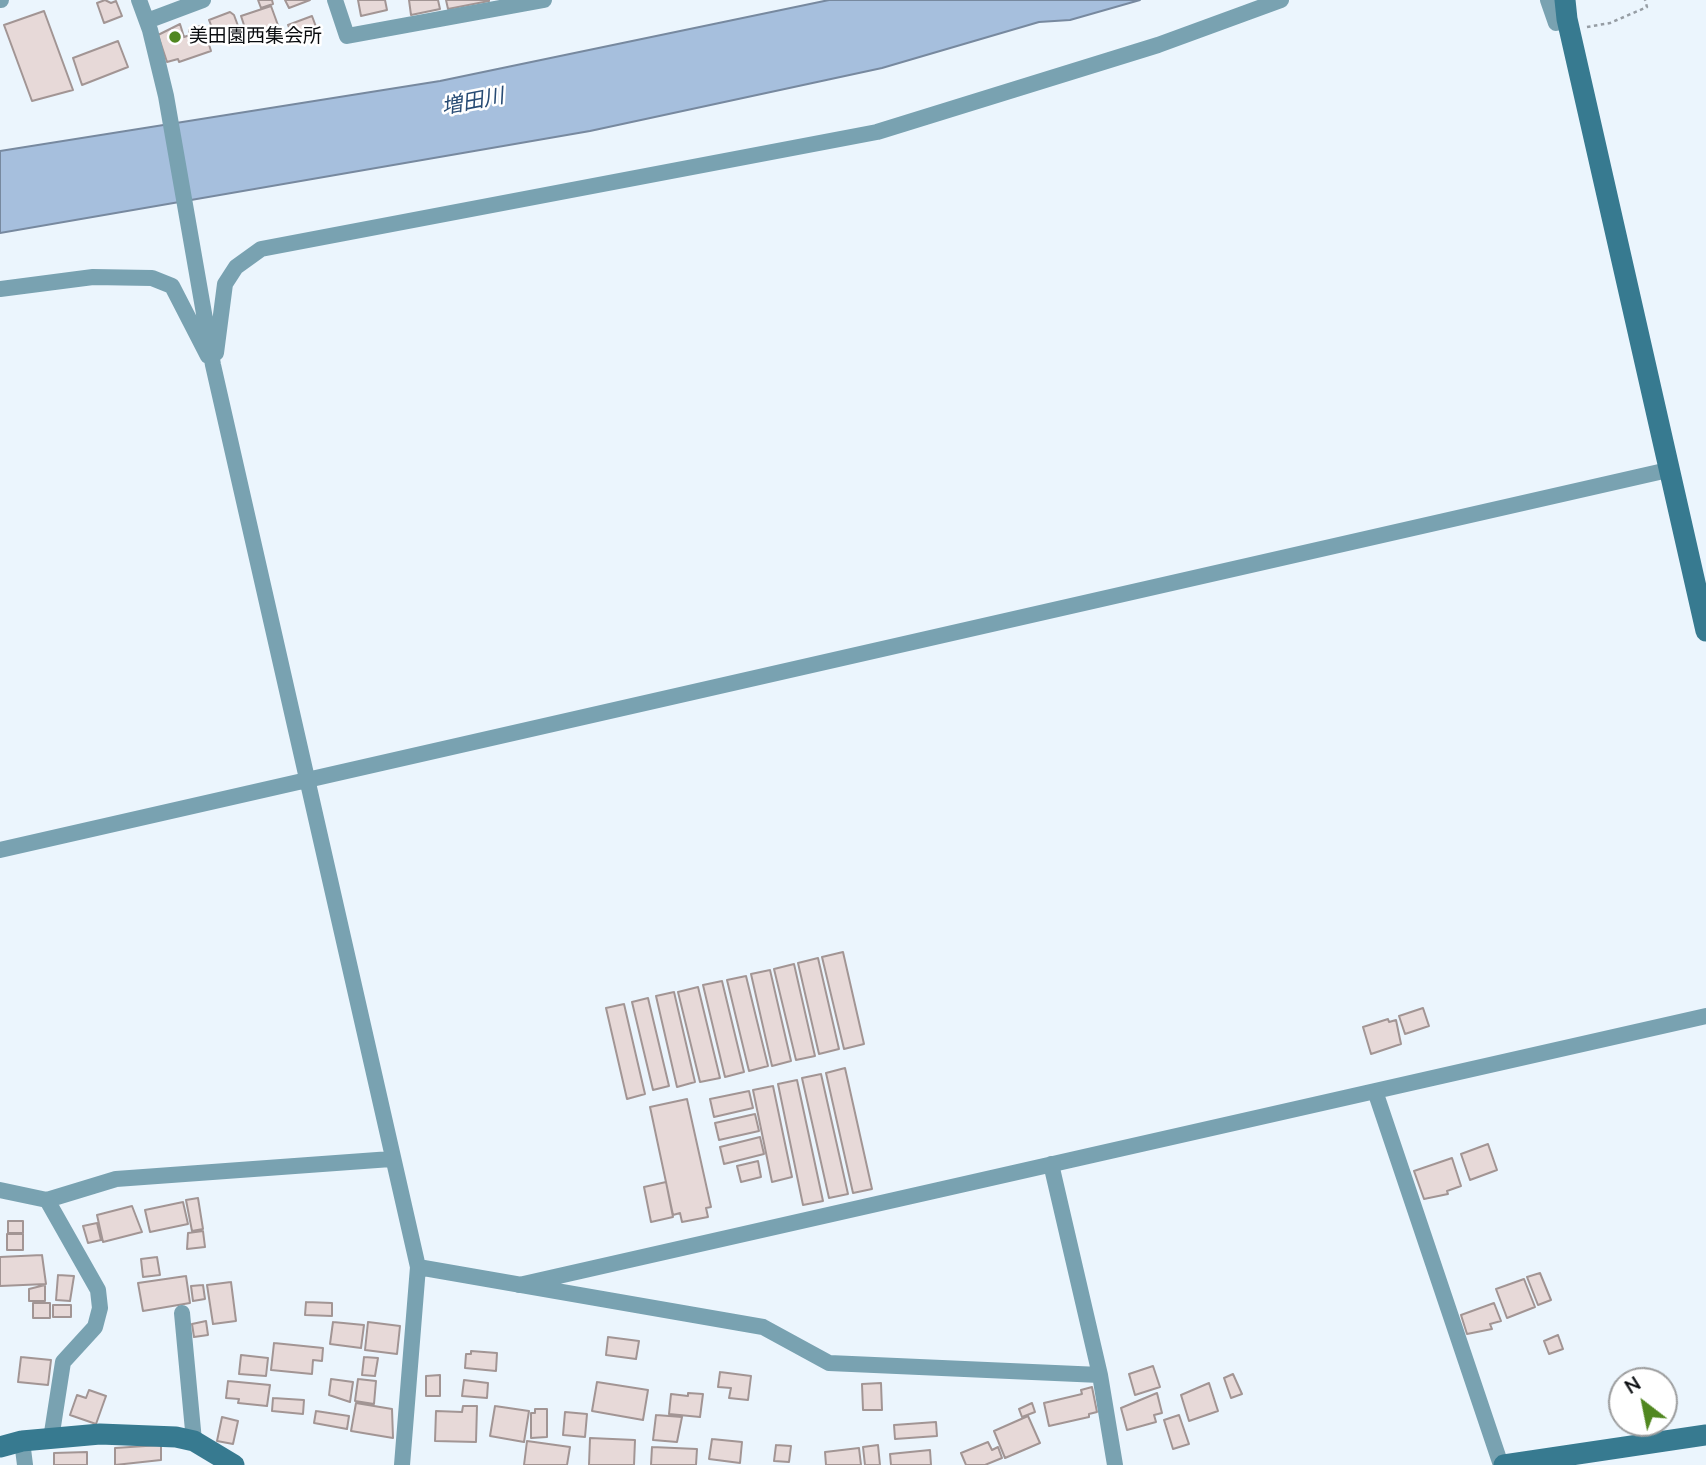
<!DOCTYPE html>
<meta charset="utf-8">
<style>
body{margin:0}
#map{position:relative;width:1706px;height:1465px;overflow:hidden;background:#ebf5fd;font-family:"Nunito Sans",sans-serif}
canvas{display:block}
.north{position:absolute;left:1608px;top:1367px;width:70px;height:70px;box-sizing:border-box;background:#fff;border:2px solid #9d9e9f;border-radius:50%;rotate:328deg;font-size:19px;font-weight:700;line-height:28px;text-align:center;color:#090c0f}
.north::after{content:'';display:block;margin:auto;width:24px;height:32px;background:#508720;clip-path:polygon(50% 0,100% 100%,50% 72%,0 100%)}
</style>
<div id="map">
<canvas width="1706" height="1465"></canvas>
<div class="north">N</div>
</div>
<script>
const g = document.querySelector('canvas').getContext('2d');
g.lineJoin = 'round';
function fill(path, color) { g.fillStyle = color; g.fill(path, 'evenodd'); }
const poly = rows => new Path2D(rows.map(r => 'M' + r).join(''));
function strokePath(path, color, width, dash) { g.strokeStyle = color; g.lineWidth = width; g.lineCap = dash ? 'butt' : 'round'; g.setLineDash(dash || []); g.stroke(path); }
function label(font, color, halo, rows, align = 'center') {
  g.font = font + ' "Nunito Sans","Noto Sans JP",sans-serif'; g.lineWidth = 5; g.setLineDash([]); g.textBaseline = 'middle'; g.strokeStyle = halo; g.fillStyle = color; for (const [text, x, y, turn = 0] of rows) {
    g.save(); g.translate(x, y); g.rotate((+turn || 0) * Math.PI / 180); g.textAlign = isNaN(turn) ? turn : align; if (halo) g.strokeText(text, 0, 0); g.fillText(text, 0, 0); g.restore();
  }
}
const water = poly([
 [829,0,1140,0,1070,20,1039,22,882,68,590,131,0,233,0,151,440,81,829,0]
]);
fill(water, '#a6bfdd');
strokePath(water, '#77899f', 2);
const building = poly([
 [105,0,111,3,116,1,122,16,104,23,97,3,105,0],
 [258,0,272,0,273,4,261,8,258,0],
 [285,0,310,0,289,8,285,0],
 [358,0,385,0,387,10,361,16,358,0],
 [409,0,438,0,440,9,411,15,409,0],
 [446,0,489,0,489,1,448,9,446,0],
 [271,6,279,28,261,34,263,39,250,43,241,16,271,6],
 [44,11,73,90,32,101,4,25,44,11],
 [230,12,234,15,241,34,218,43,209,20,230,12],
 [312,16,319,35,295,43,288,25,312,16],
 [180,24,184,37,190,35,189,30,203,25,211,51,179,62,178,59,167,62,158,35,180,24],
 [118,41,128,67,82,85,73,58,118,41],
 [843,952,864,1044,844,1049,822,957,843,952],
 [818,958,839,1049,819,1054,798,963,818,958],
 [794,964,815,1056,796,1060,774,969,794,964],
 [770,970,791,1061,772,1066,751,974,770,970],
 [746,976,768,1066,749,1071,727,980,746,976],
 [722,981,744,1072,725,1077,703,985,722,981],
 [698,987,720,1078,700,1082,678,992,698,987],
 [674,992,695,1082,677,1087,656,996,674,992],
 [648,998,669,1086,653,1090,632,1002,648,998],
 [624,1004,645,1094,627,1099,606,1008,624,1004],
 [1423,1008,1429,1026,1405,1034,1399,1016,1423,1008],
 [1388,1019,1389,1022,1396,1020,1401,1044,1371,1054,1363,1027,1388,1019],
 [845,1068,872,1189,853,1193,826,1073,845,1068],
 [821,1074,848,1194,829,1198,802,1078,821,1074],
 [797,1080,823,1201,803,1205,778,1084,797,1080],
 [773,1086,792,1177,772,1182,753,1090,773,1086],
 [749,1091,753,1108,714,1117,710,1099,749,1091],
 [687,1099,711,1207,706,1208,708,1217,682,1222,680,1213,673,1215,650,1107,687,1099],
 [755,1114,759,1131,719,1140,715,1123,755,1114],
 [760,1137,764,1154,724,1164,720,1147,760,1137],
 [1488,1144,1497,1170,1470,1180,1461,1154,1488,1144],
 [1452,1158,1461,1186,1447,1191,1448,1194,1424,1199,1414,1171,1452,1158],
 [758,1161,761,1177,741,1182,737,1166,758,1161],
 [666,1182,673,1217,651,1222,644,1187,666,1182],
 [198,1198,203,1229,192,1231,186,1200,198,1198],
 [183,1202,188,1224,150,1232,145,1210,183,1202],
 [132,1206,142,1232,103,1242,97,1215,132,1206],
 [8,1221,23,1221,23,1233,8,1233,8,1221],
 [97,1223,101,1240,88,1243,83,1226,97,1223],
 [203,1231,205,1247,187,1249,188,1233,203,1231],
 [7,1234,23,1234,23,1250,7,1250,7,1234],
 [42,1255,46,1284,0,1286,0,1257,42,1255],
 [157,1257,160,1275,143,1277,141,1259,157,1257],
 [1540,1273,1551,1300,1538,1305,1527,1277,1540,1273],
 [58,1275,74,1276,70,1301,56,1300,58,1275],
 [186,1276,190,1303,143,1311,138,1283,186,1276],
 [1524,1279,1535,1307,1507,1318,1496,1289,1524,1279],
 [231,1282,236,1321,213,1324,207,1285,231,1282],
 [45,1285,45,1301,29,1301,29,1289,45,1285],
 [203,1285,205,1299,193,1301,191,1286,203,1285],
 [306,1302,332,1303,332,1316,305,1315,306,1302],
 [33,1303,50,1303,50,1318,33,1318,33,1303],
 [1494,1303,1501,1321,1490,1324,1492,1329,1467,1334,1461,1315,1494,1303],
 [53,1305,71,1305,71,1317,53,1317,53,1305],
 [206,1321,208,1335,194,1337,192,1324,206,1321],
 [333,1322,364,1325,361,1348,330,1344,333,1322],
 [368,1322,400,1326,397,1354,365,1350,368,1322],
 [1558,1335,1563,1349,1549,1354,1544,1341,1558,1335],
 [608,1337,639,1341,636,1359,606,1355,608,1337],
 [274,1343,323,1348,322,1361,313,1360,312,1374,271,1370,274,1343],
 [471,1351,497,1353,496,1371,465,1368,466,1354,471,1354,471,1351],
 [241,1355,268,1358,266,1376,239,1374,241,1355],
 [21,1357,51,1360,48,1385,18,1382,21,1357],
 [364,1357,378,1358,375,1376,362,1375,364,1357],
 [1153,1366,1160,1387,1135,1395,1129,1374,1153,1366],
 [720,1372,751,1376,748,1400,729,1398,731,1388,718,1387,720,1372],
 [1233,1374,1242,1394,1231,1398,1224,1378,1233,1374],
 [440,1375,440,1396,426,1396,426,1376,440,1375],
 [331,1379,353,1382,350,1402,329,1395,331,1379],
 [358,1379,376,1381,374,1404,355,1401,358,1379],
 [464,1380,488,1383,487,1398,462,1396,464,1380],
 [228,1381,270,1385,267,1406,238,1403,239,1399,226,1398,228,1381],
 [597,1382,648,1390,643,1420,592,1411,597,1382],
 [881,1383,882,1410,863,1410,862,1384,881,1383],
 [1209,1383,1218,1411,1189,1421,1181,1395,1209,1383],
 [1092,1387,1097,1412,1089,1414,1089,1417,1049,1426,1044,1403,1082,1394,1081,1390,1092,1387],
 [89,1390,106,1396,96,1424,70,1415,77,1395,86,1398,89,1390],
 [688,1393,703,1394,700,1417,669,1414,671,1394,688,1396,688,1393],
 [1157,1393,1162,1413,1154,1415,1156,1422,1127,1430,1121,1408,1157,1393],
 [273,1398,304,1400,303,1414,272,1411,273,1398],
 [356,1403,392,1409,393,1438,351,1431,356,1403],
 [1032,1403,1035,1412,1022,1417,1019,1409,1032,1403],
 [463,1406,477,1406,476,1442,435,1441,436,1411,462,1412,463,1406],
 [495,1406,529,1411,524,1442,490,1436,495,1406],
 [535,1409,547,1409,547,1437,531,1438,531,1413,535,1413,535,1409],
 [316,1411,349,1416,347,1429,314,1423,316,1411],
 [565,1412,587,1414,585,1437,563,1435,565,1412],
 [656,1415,682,1417,677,1442,653,1440,656,1415],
 [1179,1415,1189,1444,1173,1449,1164,1420,1179,1415],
 [1028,1416,1040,1443,1005,1458,994,1431,1028,1416],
 [222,1417,238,1421,233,1444,217,1441,222,1417],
 [936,1422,937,1436,895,1439,894,1425,936,1422],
 [590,1438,635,1440,634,1465,589,1465,590,1438],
 [712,1439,742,1442,740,1463,709,1459,712,1439],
 [527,1441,570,1447,567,1465,524,1465,527,1441],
 [988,1442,992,1450,998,1447,1002,1458,985,1465,966,1465,961,1453,988,1442],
 [161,1445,161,1460,115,1465,115,1448,161,1445],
 [776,1445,791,1446,789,1462,774,1461,776,1445],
 [878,1445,880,1465,865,1465,863,1447,878,1445],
 [652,1447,697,1449,696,1465,651,1465,652,1447],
 [859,1448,861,1465,826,1465,825,1452,859,1448],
 [930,1450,931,1465,891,1465,890,1454,930,1450],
 [87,1452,87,1465,54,1465,54,1453,87,1452]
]);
fill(building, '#e7d9d8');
strokePath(building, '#a29594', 2);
strokePath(poly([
 [1587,27,1610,23,1647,7,1645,0]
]), '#969da4', 2.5, [3.5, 3.5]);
strokePath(poly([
 [0,0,1,0],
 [139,0,150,30,166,96,213,365,418,1267,402,1465],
 [335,0,347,36,544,0],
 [1548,0,1556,23,1567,19],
 [147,21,203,0],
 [0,289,93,277,152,278,172,286,208,356],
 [216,353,225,284,236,267,261,249,877,132,1158,45,1281,0],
 [0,850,1668,470],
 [1375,1091,1501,1465],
 [1051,1164,1100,1375,1115,1465],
 [0,1190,47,1200,116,1179,391,1159],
 [47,1200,98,1290,100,1308,95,1327,63,1362,51,1439],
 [418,1267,763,1327,829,1363,1100,1375],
 [519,1285,1706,1016],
 [182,1313,194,1441],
 [22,1441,25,1465]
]), '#79a2b1', 16);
strokePath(poly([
 [1565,0,1567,19,1706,631],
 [0,1447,22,1441,100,1434,176,1437,194,1441,234,1465],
 [1504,1465,1706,1435]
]), '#377a90', 21);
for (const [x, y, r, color] of [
 [175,37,7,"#508720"]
]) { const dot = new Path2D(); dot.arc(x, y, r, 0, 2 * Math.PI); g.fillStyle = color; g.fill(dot); strokePath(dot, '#fff', 2.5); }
label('19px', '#090c0f', '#fff', [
 ["美田園西集会所",189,37]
], 'left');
label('italic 21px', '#274b74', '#fff', [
 ["増田川",473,103,-11]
]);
</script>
